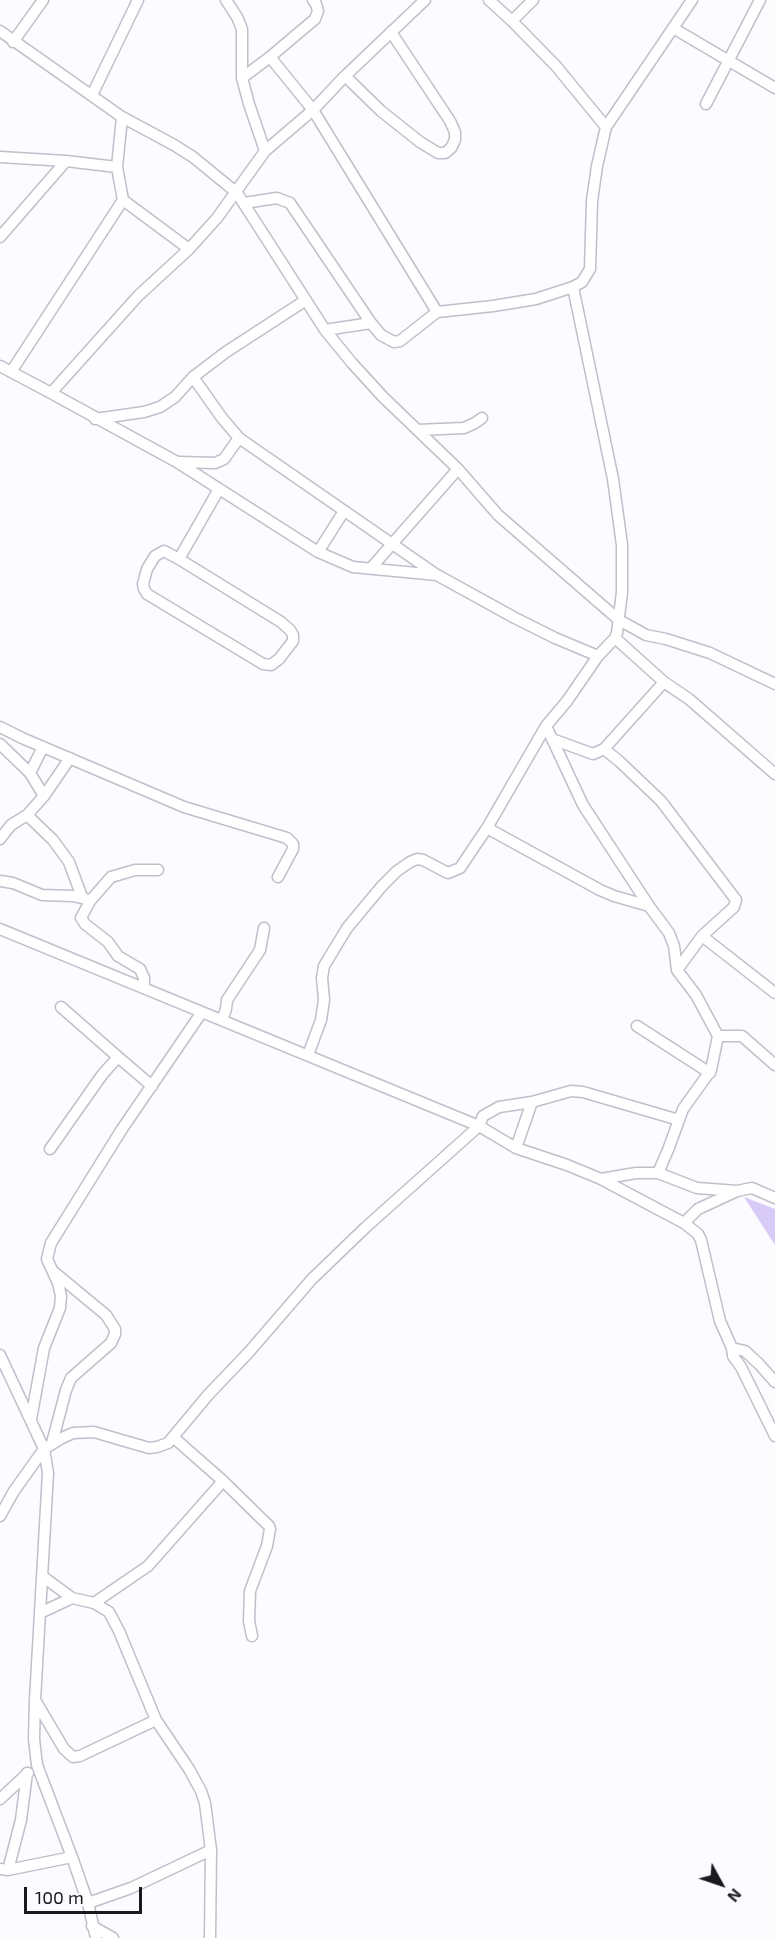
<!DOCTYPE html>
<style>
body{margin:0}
#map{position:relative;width:775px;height:1938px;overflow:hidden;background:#fcfbfe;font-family:"Exo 2",sans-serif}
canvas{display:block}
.north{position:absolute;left:691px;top:1854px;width:60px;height:60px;-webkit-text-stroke:4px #fcfbfe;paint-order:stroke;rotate:130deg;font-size:16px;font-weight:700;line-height:24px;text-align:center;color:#1b191e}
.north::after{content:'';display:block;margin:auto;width:21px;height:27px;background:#1b191e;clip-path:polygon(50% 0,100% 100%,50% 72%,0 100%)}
.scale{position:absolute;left:24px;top:1887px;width:118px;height:27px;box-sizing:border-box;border:3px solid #1b191e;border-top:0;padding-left:8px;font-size:18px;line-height:21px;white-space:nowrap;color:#1b191e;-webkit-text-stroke:4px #fcfbfe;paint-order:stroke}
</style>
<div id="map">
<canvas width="775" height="1938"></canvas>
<div class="north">N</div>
<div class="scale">100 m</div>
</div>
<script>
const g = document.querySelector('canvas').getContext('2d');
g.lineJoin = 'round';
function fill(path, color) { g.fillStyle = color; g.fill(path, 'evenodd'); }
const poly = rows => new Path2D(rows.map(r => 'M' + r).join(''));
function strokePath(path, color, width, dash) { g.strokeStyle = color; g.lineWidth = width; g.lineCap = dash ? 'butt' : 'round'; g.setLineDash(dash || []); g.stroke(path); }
fill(poly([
 [744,1197,775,1209,775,1245,753,1211]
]), '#d9cbf8');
const minor = poly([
 [226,0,237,17,242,29,242,78,249,104,265,151],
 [489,0,512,21,556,66,606,127],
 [512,21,533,0],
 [673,28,775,88],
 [0,31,122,117,174,145,193,157,237,193,325,330,352,363,383,397,458,469,498,515,619,620,646,635,666,639,710,653,775,684],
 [13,42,43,0],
 [270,57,313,110,437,312],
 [345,76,381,111,420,142,438,153,445,153,451,148,455,140,455,132,450,121,391,32],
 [242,78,270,57,315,19,318,11,316,4,313,0],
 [92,95,138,0],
 [706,104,760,0],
 [0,157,66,161,117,167,123,200,189,249],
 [117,167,122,117],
 [244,203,277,198,290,203,371,323,381,335,394,342,400,341,437,312,493,306,536,299,573,287],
 [0,237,66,161],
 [325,330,371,323],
 [0,366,51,393,138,296,189,249,217,218,265,151,313,110,345,76,425,0],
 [11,372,123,200],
 [193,377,222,418,239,438],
 [51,393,177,462,318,552,353,567,437,575,515,618,555,638,598,656],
 [95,419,144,412,160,407,175,397,193,377,226,352,306,300],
 [418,430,464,428,475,423,482,418],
 [179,462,215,463,224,459,239,438,437,575],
 [318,552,344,511],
 [179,559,164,551,155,556,147,569,143,584,144,589,147,594,263,664,271,665,279,659,293,641,293,635,290,630,281,622,179,559,219,489],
 [371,568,458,469],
 [615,638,664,682,689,699,775,774],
 [546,726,583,805,649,906,669,933,674,946,677,970,696,995,718,1036],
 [0,727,22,738,184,807,287,838,293,844,293,849,278,877],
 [552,739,593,754,604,749,619,761,661,801,736,900,734,907,702,936],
 [0,744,30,773,44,796],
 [604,749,664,682],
 [30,773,43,747],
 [27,815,53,840,69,862,82,897],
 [487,828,600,890,614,896,649,906],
 [0,839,11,825,27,815,44,796,70,758],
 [0,881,13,883,42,895,73,896,86,899],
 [0,929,479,1126,516,1148,567,1165,601,1179,684,1223,698,1234,701,1240,720,1321,732,1348,733,1356,741,1367,775,1436],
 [677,970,702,936,775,993],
 [144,988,144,978,140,969,118,956,108,942,85,924,81,918,90,901,111,877,135,870,158,870],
 [61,1007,118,1057],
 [222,1020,226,1009,227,1000,260,950,264,928],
 [637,1026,710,1073],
 [308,1055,321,1020,324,1000,322,978,324,966,347,928,382,886,397,871,410,862,417,859,423,860,448,873,460,868,487,828,546,726,567,701,598,656,615,638,617,633,622,592,622,545,613,479,573,287,582,282,590,269,592,201,597,166,606,127,692,0],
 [516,1148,532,1102,571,1091,583,1092,679,1120],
 [50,1149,102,1075,118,1057,152,1086],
 [658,1173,668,1150,683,1109,711,1070,718,1036,742,1036,775,1065],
 [601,1179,636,1173,658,1173,697,1188,737,1191],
 [684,1223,698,1209,737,1191,752,1188,775,1198],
 [732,1348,745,1351,759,1364,775,1382],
 [0,1355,44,1449,48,1473,35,1700,34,1739,37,1765,72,1857,88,1903,96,1938],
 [31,1419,44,1348,60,1308,61,1296,58,1283,47,1259,51,1243,122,1129,202,1012],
 [173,1437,223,1481,269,1526,270,1529,267,1546,250,1591,249,1621,252,1636],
 [52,1443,66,1390,71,1378,111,1343,115,1334,115,1329,106,1315,54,1272],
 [0,1516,14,1491,44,1449,62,1438,73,1433,94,1432,149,1448,157,1447,168,1443,208,1395,249,1352,312,1279,366,1227,479,1126,483,1116,499,1107,532,1102],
 [42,1576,72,1598,94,1603,109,1612,119,1631,156,1720],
 [94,1603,148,1566,223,1481],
 [40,1613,72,1598],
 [35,1700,64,1749,73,1757,80,1756,156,1720,189,1769,201,1791,205,1803,211,1850,210,1938],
 [0,1799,28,1773],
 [0,1869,8,1870,72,1857],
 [8,1870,21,1820,27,1773],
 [88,1903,131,1888,211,1850],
 [92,1926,113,1938]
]);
strokePath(minor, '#c2beca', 13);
strokePath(minor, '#fff', 10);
</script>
